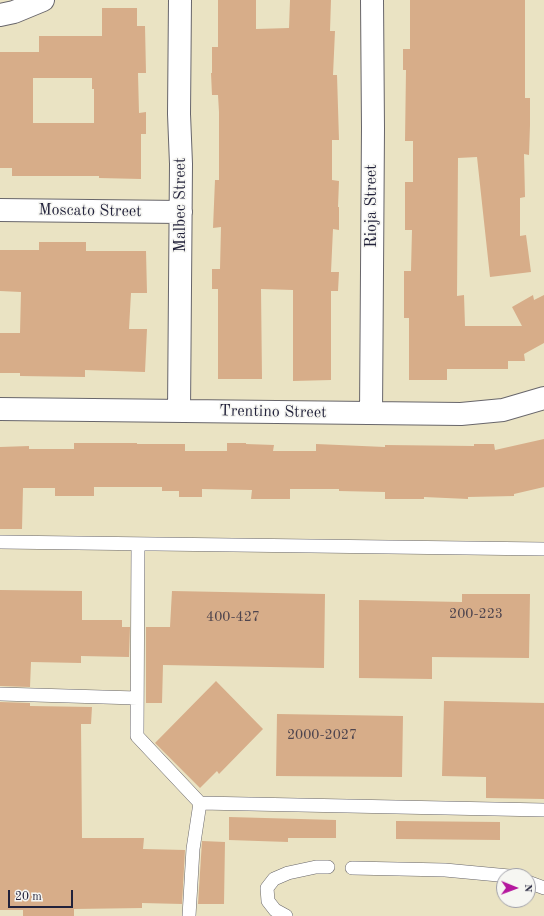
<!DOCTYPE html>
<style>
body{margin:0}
#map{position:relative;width:544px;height:916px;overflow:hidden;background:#eae3c3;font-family:"Old Standard TT",serif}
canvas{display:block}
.north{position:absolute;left:496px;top:868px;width:40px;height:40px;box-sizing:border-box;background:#f6f6f2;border:1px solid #a1a1a9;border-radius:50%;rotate:91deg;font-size:11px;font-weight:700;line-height:16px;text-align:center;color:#22223b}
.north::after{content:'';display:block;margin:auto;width:14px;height:18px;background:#b5179e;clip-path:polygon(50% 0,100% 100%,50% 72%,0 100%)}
.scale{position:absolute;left:8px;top:890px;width:65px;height:18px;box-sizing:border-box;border:2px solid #22223b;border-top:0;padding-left:5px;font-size:12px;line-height:14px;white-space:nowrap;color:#22223b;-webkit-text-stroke:3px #f6f6f2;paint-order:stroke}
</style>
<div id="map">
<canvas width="544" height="916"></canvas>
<div class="north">N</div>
<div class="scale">20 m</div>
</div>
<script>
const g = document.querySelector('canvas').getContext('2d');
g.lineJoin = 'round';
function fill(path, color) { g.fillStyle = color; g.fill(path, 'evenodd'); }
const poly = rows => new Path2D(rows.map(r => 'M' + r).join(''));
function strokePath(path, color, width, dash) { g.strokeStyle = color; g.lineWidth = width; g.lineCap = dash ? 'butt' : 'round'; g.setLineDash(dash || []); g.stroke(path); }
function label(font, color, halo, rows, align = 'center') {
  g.font = font + ' "Old Standard TT",serif'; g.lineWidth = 3; g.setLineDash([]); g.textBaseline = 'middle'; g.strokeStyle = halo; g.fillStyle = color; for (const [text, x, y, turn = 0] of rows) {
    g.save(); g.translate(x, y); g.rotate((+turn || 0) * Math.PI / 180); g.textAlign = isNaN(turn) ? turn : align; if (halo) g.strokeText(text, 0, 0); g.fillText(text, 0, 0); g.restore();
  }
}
fill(poly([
 [218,0,256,0,256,29,289,28,290,0,331,0,330,31,335,31,333,75,337,75,339,140,332,140,332,180,339,181,338,207,339,207,339,230,333,229,331,272,339,272,338,291,331,291,331,380,293,381,293,290,261,289,262,379,218,379,218,289,212,289,212,269,220,269,221,227,213,228,215,180,219,180,219,112,218,95,212,95,211,73,212,73,212,47,218,47],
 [410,0,525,0,525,98,530,98,530,125,529,155,524,154,525,197,520,198,520,236,526,235,531,272,490,277,477,157,458,158,457,296,464,295,465,326,522,326,512,307,533,295,534,300,544,295,544,343,524,354,525,361,508,361,508,369,447,369,447,380,409,380,409,318,404,318,404,271,411,271,412,230,405,230,405,182,413,182,413,141,405,141,406,70,403,70,403,49,410,49],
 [102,8,137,8,137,26,145,26,146,73,138,73,139,113,146,112,146,134,141,134,141,179,99,178,99,176,12,176,12,168,0,168,0,52,39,52,39,36,102,36],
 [33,78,92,78,92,89,94,89,94,123,33,123],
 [39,242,86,242,86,251,146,251,147,293,131,293,129,329,147,329,145,372,85,370,85,377,20,376,20,373,0,373,0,333,20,333,21,292,0,291,0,250,39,250],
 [544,439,544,487,514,494,514,496,468,497,468,499,424,497,424,499,385,499,385,492,339,491,339,489,290,489,290,499,251,499,252,490,202,489,202,497,179,497,179,491,162,491,162,487,94,487,94,496,55,496,55,488,23,488,22,529,0,529,0,447,29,446,29,449,74,449,74,443,137,443,137,444,185,444,185,451,227,451,227,443,246,443,246,444,274,445,273,451,316,451,316,444,385,447,385,445,474,446,474,444,494,444,495,450],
 [0,590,82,591,82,620,122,620,122,627,130,627,129,657,81,656,81,663,31,662,30,687,0,686],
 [172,591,325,594,324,668,163,665,162,703,146,703,146,627,170,627],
 [462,594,530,594,529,658,432,657,432,679,359,678,359,600,462,602],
 [216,681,263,729,219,774,217,771,200,788,155,743],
 [444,701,544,703,544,799,486,798,486,777,442,776],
 [0,702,30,703,30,706,92,707,91,724,81,724,82,838,144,838,143,849,185,850,182,904,142,903,142,908,74,909,74,916,23,916,23,910,0,910],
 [277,714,403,716,402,777,276,776],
 [229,817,336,820,336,838,288,838,288,842,229,840],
 [396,821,500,822,500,840,396,839],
 [202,841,225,842,224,904,198,904]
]), '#d7ad89');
const service = poly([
 [0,542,544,549],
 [138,544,137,736,200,803],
 [0,694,137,698],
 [352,868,445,870,509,876],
 [528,882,544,888],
 [189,916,193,849,200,803,544,810],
 [286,916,275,910,268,901,267,888,274,879,288,873,316,867,328,867]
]);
const minor = poly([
 [0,15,14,12,43,0],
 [0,210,181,212],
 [0,409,461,414,503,410,544,398],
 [179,411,181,164,179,114,180,0],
 [371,413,373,128,372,0]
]);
strokePath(service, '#68666b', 14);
strokePath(minor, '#68666b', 24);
strokePath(service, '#fff', 13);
strokePath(minor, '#fff', 22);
label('14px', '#4f454e', null, [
 ["200-223",476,614],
 ["400-427",233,617],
 ["2000-2027",322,735]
]);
label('16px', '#22223b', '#f6f6f2', [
 ["Malbec Street",181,205,-90],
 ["Rioja Street",372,206,-90],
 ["Moscato Street",90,211,1],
 ["Trentino Street",273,412,1]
]);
</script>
